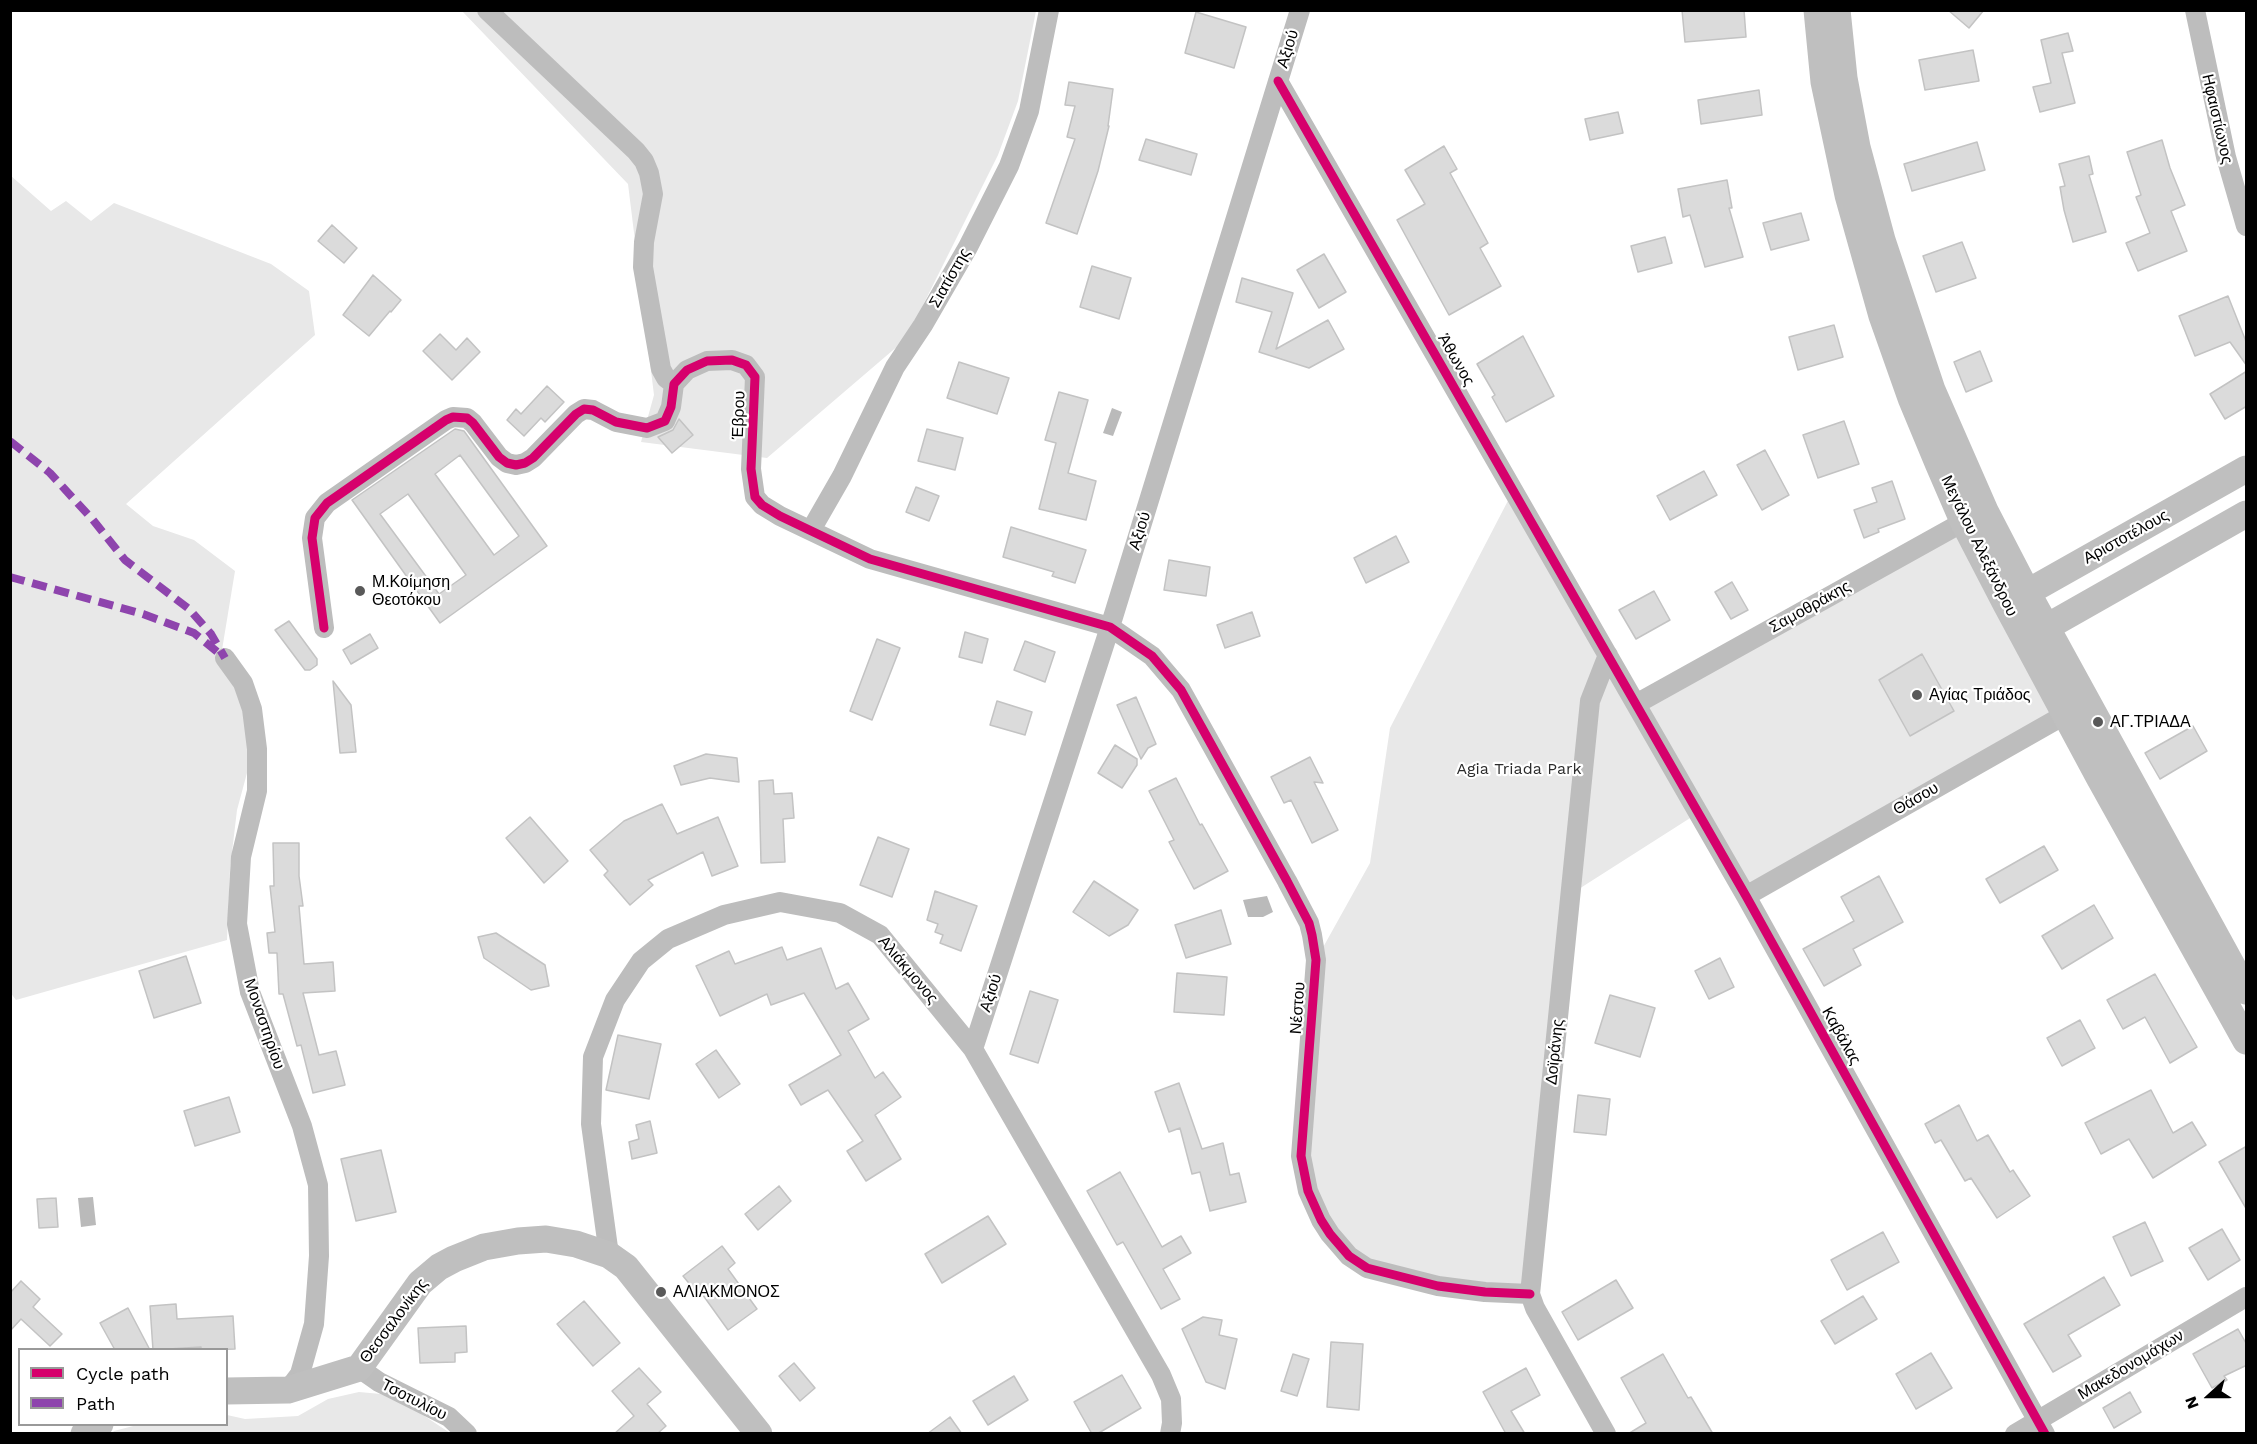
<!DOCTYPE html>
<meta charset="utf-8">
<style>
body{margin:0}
#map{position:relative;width:2257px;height:1444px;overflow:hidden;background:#fff;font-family:"Work Sans",sans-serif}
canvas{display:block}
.frame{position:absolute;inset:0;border:12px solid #000;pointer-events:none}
.legend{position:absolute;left:18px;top:1348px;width:210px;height:78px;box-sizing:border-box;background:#fff;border:2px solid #999;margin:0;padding:8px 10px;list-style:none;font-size:18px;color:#000}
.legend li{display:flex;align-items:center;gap:12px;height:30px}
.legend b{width:30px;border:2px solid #999}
.north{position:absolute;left:2179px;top:1366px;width:60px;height:60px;-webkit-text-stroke:4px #fff;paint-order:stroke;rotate:249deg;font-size:16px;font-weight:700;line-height:24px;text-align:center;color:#000}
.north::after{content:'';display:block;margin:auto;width:21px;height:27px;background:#000;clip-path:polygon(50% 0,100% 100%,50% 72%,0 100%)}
</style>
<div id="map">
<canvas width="2257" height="1444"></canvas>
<div class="frame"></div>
<ul class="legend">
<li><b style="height:8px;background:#d6006c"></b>Cycle path</li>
<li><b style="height:8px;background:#8e44ad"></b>Path</li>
</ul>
<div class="north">N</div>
</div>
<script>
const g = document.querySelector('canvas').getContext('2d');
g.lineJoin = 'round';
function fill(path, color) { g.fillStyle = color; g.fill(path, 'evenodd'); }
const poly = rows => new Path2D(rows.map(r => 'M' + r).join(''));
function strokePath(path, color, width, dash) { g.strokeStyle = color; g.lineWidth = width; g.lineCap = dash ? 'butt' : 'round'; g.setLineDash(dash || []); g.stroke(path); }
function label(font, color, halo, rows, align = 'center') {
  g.font = font + ' "Work Sans",sans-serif'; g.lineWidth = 4.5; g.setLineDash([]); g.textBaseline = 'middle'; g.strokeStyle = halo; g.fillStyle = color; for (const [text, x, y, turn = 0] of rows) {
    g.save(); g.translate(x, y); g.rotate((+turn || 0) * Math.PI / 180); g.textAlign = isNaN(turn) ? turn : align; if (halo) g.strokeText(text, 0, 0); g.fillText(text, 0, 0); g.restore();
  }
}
fill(poly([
 [462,11,1036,11,1018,101,998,155,906,339,767,458,641,442,654,395,628,184],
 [10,175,51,211,66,201,91,221,114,203,271,264,309,291,315,335,126,504,153,526,194,540,235,571,220,662,248,711,247,773,237,810,230,869,227,940,16,1000,10,992],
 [1513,491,1636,704,1963,521,2065,714,1746,896,1698,813,1571,894,1530,1294,1367,1268,1308,1191,1316,960,1370,863,1390,728],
 [359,1392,381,1394,420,1413,450,1433,111,1434,114,1431,137,1425,226,1424,227,1415,245,1419,298,1416,328,1399]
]), '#e8e8e8');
fill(poly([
 [1112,408,1122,412,1113,436,1103,433],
 [1267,896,1273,912,1263,917,1248,917,1243,900],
 [93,1197,96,1225,81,1227,78,1198]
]), '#bababa');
const building = poly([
 [1682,10,1744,10,1746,37,1685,42,1682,10],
 [1948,10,1984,10,1969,28,1948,10],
 [1196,12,1246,27,1234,68,1185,53,1196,12],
 [2068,33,2073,51,2062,53,2075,103,2040,112,2033,87,2051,83,2041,40,2068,33],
 [1973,50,1979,81,1925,90,1919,60,1973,50],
 [1069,82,1113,89,1108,126,1109,126,1098,171,1077,234,1046,223,1075,139,1067,137,1075,106,1065,105,1069,82],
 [1759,90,1762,115,1701,124,1698,100,1759,90],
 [1618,112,1623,133,1590,140,1585,119,1618,112],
 [1146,139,1197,154,1191,175,1139,160,1146,139],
 [2162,140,2170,168,2185,205,2171,211,2187,251,2138,271,2126,243,2150,233,2136,197,2141,195,2127,152,2162,140],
 [1977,142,1985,170,1912,191,1904,164,1977,142],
 [1444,146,1457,169,1450,173,1488,243,1480,248,1501,286,1449,315,1397,220,1425,204,1405,170,1444,146],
 [2089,156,2093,174,2089,175,2106,232,2073,242,2064,210,2060,187,2065,186,2059,164,2089,156],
 [1727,180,1732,208,1729,208,1743,257,1705,267,1690,215,1683,217,1678,189,1727,180],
 [1801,213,1809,240,1771,250,1763,223,1801,213],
 [332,225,357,248,344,263,318,241,332,225],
 [1665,237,1672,263,1638,272,1631,246,1665,237],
 [1962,242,1976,278,1936,292,1923,256,1962,242],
 [1324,254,1346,292,1319,308,1297,270,1324,254],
 [1092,266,1131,278,1119,319,1080,307,1092,266],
 [373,275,401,300,391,312,390,311,369,336,343,315,373,275],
 [1242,278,1293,293,1276,349,1328,320,1344,349,1309,368,1259,352,1272,312,1236,302,1242,278],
 [2228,296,2247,344,2247,366,2230,342,2195,356,2179,316,2228,296],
 [1834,325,1843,357,1798,370,1789,337,1834,325],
 [440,334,456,350,467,338,480,352,452,380,423,351,440,334],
 [1523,336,1554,396,1506,422,1492,397,1495,395,1477,364,1523,336],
 [1980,351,1992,381,1966,392,1954,362,1980,351],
 [959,362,1009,378,997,414,947,398,959,362],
 [2247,371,2247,406,2225,419,2210,394,2247,371],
 [547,386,564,402,545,422,541,418,524,436,507,420,516,409,521,414,547,386],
 [1059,392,1088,400,1068,473,1096,481,1086,520,1039,509,1056,443,1045,440,1059,392],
 [679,419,693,435,672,453,658,437,673,430,679,419],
 [1844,421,1859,464,1818,478,1803,435,1844,421],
 [455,429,464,431,547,546,440,623,352,500,455,429],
 [460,455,519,536,494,555,435,474,460,455],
 [408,494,466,575,439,594,380,514,408,494],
 [927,429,963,438,955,470,918,461,927,429],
 [1765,450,1789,495,1762,510,1737,465,1765,450],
 [1704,471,1717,495,1670,520,1657,496,1704,471],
 [1892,481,1905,519,1878,529,1879,532,1864,538,1854,510,1877,502,1872,488,1892,481],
 [916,487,939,496,929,521,906,512,916,487],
 [1011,527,1086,550,1075,583,1052,576,1054,572,1003,557,1011,527],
 [1396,536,1409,562,1366,583,1354,558,1396,536],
 [1169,560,1210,567,1206,596,1164,590,1169,560],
 [1732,582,1748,610,1731,619,1715,592,1732,582],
 [1654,591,1670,620,1636,639,1619,610,1654,591],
 [1252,612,1260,636,1225,648,1217,625,1252,612],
 [289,621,317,659,317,665,310,670,305,670,275,630,289,621],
 [965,632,988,639,982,663,959,657,965,632],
 [370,634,378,648,351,664,343,650,370,634],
 [877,639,900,648,872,720,850,711,877,639],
 [1025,641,1055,652,1045,682,1014,670,1025,641],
 [1922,654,1954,711,1910,736,1879,680,1922,654],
 [333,681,351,705,356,752,340,753,333,681],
 [1136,697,1156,744,1148,748,1141,759,1117,705,1136,697],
 [997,701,1032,712,1025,735,990,725,997,701],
 [2193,726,2207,751,2160,779,2145,753,2193,726],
 [1115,745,1137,759,1137,765,1122,788,1098,773,1115,745],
 [706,754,737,758,739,782,710,778,681,785,674,766,706,754],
 [1310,757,1323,783,1314,782,1338,830,1312,843,1291,800,1284,803,1271,777,1310,757],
 [1176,778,1200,825,1202,824,1228,871,1194,889,1169,842,1174,840,1149,791,1176,778],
 [773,780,774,794,792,793,794,818,783,819,785,862,761,863,759,781,773,780],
 [662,804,677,834,718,817,738,866,712,876,703,852,648,880,653,885,630,905,604,875,608,871,590,850,624,821,662,804],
 [530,817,568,861,544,883,506,838,530,817],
 [878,837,909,849,892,897,860,885,878,837],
 [273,843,299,843,299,876,303,906,299,906,304,964,333,962,335,991,303,993,319,1055,336,1051,345,1085,313,1093,301,1045,297,1046,283,994,279,994,277,953,269,953,267,933,275,932,270,886,274,886,273,843],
 [2044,846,2058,870,2000,903,1986,879,2044,846],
 [1879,876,1903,922,1853,949,1861,965,1824,986,1803,949,1854,921,1841,897,1879,876],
 [1094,881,1138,910,1128,925,1109,936,1073,912,1094,881],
 [935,891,977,906,961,951,940,943,943,935,935,932,938,924,927,920,935,891],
 [2094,905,2113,938,2062,969,2042,936,2094,905],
 [1221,910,1231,944,1186,958,1175,925,1221,910],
 [496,933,545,965,549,986,531,990,484,958,478,937,496,933],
 [782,947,787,960,821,948,836,989,848,983,869,1019,848,1031,875,1078,883,1072,901,1097,875,1115,901,1159,866,1181,847,1151,863,1141,828,1090,801,1105,789,1085,841,1055,804,993,771,1005,767,994,720,1016,696,966,729,951,735,964,782,947],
 [186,956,201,1003,154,1018,139,971,186,956],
 [1720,958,1734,987,1709,999,1695,971,1720,958],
 [1177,973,1227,977,1224,1015,1174,1012,1177,973],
 [2155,974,2197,1047,2170,1063,2145,1017,2123,1029,2107,1000,2155,974],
 [1030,991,1058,1000,1038,1063,1010,1054,1030,991],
 [1610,995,1655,1008,1640,1057,1595,1043,1610,995],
 [2080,1020,2095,1048,2062,1066,2047,1038,2080,1020],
 [618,1035,661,1044,649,1099,606,1090,618,1035],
 [716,1050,740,1084,719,1098,696,1064,716,1050],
 [1179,1083,1202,1149,1223,1143,1230,1175,1239,1173,1246,1202,1210,1211,1200,1172,1192,1174,1180,1128,1169,1132,1155,1092,1179,1083],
 [2151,1090,2173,1133,2192,1122,2206,1145,2153,1178,2129,1139,2101,1154,2085,1123,2151,1090],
 [1578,1095,1610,1099,1606,1135,1574,1132,1578,1095],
 [229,1097,240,1132,195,1146,184,1111,229,1097],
 [1959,1105,1977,1141,1988,1135,2010,1172,2013,1170,2030,1196,1997,1218,1971,1178,1965,1181,1941,1140,1935,1143,1925,1124,1959,1105],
 [650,1121,657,1153,632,1159,629,1142,639,1139,636,1125,650,1121],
 [2247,1146,2247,1210,2219,1162,2247,1146],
 [381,1150,396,1212,356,1221,341,1159,381,1150],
 [1120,1172,1162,1247,1181,1236,1191,1253,1163,1269,1180,1299,1161,1309,1123,1242,1117,1245,1087,1191,1120,1172],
 [779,1186,791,1201,758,1230,745,1214,779,1186],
 [56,1198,58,1227,39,1228,37,1199,56,1198],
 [988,1216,1006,1244,942,1283,925,1254,988,1216],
 [2145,1222,2163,1261,2131,1276,2113,1237,2145,1222],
 [2222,1229,2240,1260,2208,1280,2189,1248,2222,1229],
 [1883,1232,1899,1262,1847,1290,1831,1260,1883,1232],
 [722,1246,735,1263,728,1269,757,1309,728,1330,700,1291,697,1293,683,1276,722,1246],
 [2104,1277,2120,1305,2068,1335,2081,1356,2053,1372,2024,1324,2104,1277],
 [1616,1280,1633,1308,1578,1340,1562,1312,1616,1280],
 [21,1281,40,1299,33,1307,62,1334,50,1346,21,1319,10,1331,10,1293,21,1281],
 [1863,1296,1877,1319,1835,1344,1821,1321,1863,1296],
 [584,1301,620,1343,593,1366,557,1324,584,1301],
 [176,1304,177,1319,233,1316,235,1349,201,1350,201,1347,153,1350,150,1306,176,1304],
 [128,1308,150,1350,115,1350,100,1323,128,1308],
 [1203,1317,1222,1320,1219,1335,1237,1339,1225,1389,1206,1382,1182,1329,1203,1317],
 [466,1326,467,1352,455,1353,455,1362,420,1363,418,1328,466,1326],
 [2238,1329,2247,1345,2247,1365,2224,1376,2227,1380,2212,1388,2193,1354,2238,1329],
 [1331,1342,1363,1344,1359,1410,1327,1407,1331,1342],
 [1931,1353,1952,1388,1916,1409,1896,1374,1931,1353],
 [1293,1354,1309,1359,1297,1396,1281,1391,1293,1354],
 [1663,1354,1688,1398,1691,1397,1713,1434,1628,1434,1646,1423,1621,1378,1663,1354],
 [794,1363,815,1388,800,1401,779,1376,794,1363],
 [639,1368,661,1392,647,1404,666,1426,657,1434,614,1434,634,1416,612,1391,639,1368],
 [1526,1368,1540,1395,1511,1411,1525,1434,1506,1434,1483,1392,1526,1368],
 [1122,1375,1141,1408,1097,1434,1092,1434,1074,1402,1122,1375],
 [1014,1376,1028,1400,988,1425,973,1401,1014,1376],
 [2130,1392,2141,1412,2114,1428,2103,1408,2130,1392],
 [950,1417,962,1434,927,1434,950,1417]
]);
fill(building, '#dbdbdb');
strokePath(building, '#c3c3c3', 1.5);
strokePath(poly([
 [487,10,636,151,644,161,649,173,653,194,644,242,643,267,661,369,666,378,674,384],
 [2195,10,2226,157,2246,226],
 [1278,81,1746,896,2045,1434],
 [811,530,842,476,895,367,923,325,968,247,1009,166,1029,111,1049,10],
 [324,628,312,538,315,518,327,503,446,420,453,417,467,418,473,423,499,457,507,463,516,465,525,463,533,458,576,414,584,409,593,410,616,422,647,428,665,421,671,407,674,384,687,370,707,361,732,360,746,365,755,377,751,469,755,497,762,505,780,516,870,559,1110,627,1152,656,1181,690,1287,881,1309,923,1312,935,1316,960,1301,1156,1308,1191,1321,1220,1330,1234,1349,1256,1367,1268,1438,1286,1485,1292,1530,1294],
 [225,658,243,683,252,709,257,749,257,791,241,857,237,924,250,992,302,1126,318,1185,319,1256,314,1324,300,1374,288,1390],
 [1636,704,1974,516],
 [1746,896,2075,709],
 [973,1049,1110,627,1300,10],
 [609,1255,591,1124,593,1057,615,1000,641,961,668,939,724,915,780,902,840,913,880,935,973,1049,1161,1375,1171,1399,1172,1423,1170,1434],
 [359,1368,379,1382,449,1417,467,1434],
 [1606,1434,1535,1308,1530,1294,1590,701,1608,655],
 [2015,1434,2246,1297]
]), '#bdbdbd', 20);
strokePath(poly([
 [1817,10,1824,82,1848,195,1882,316,1911,398,1938,463,1963,521,2006,604,2099,777,2246,1041],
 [1837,10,1844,78,1857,147,1882,240,1932,390,1985,511,2027,592,2246,991],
 [2012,601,2246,469],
 [2031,636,2246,514],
 [226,1391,288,1390,359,1368,420,1283,439,1267,454,1259,484,1247,518,1241,546,1239,576,1244,609,1255,626,1267,759,1434],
 [84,1434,100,1424]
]), '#bfbfbf', 27);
strokePath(poly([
 [10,441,50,473,93,520,125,560,189,609,211,634,225,658],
 [10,577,143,614,194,633,220,654]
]), '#8e44ad', 8, [15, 8]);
strokePath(poly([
 [1278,81,1746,896,2045,1434],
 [324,628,312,538,315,518,327,503,446,420,453,417,467,418,473,423,499,457,507,463,516,465,525,463,533,458,576,414,584,409,593,410,616,422,647,428,665,421,671,407,674,384,687,370,707,361,732,360,746,365,755,377,751,469,755,497,762,505,780,516,870,559,1110,627,1152,656,1181,690,1287,881,1309,923,1312,935,1316,960,1301,1156,1308,1191,1321,1220,1330,1234,1349,1256,1367,1268,1438,1286,1485,1292,1530,1294]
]), '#d6006c', 9);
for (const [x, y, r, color] of [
 [360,591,6,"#595959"],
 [1917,695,6,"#595959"],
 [2098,722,6,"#595959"],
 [661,1292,6,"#595959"]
]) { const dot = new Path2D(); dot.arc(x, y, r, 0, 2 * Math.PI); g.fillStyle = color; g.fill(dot); strokePath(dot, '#fff', 2); }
label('16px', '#000', '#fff', [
 ["Αξιού",1288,49,-73],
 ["Ηφαιστίωνος",2217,119,77],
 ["Σιατίστης",950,278,-60],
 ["Άθωνος",1456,360,60],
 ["Έβρου",739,415,-88],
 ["Αξιού",1140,531,-73],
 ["Αριστοτέλους",2126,537,-29],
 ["Μεγάλου Αλεξάνδρου",1979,546,64],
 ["Σαμοθράκης",1810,607,-29],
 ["Θάσου",1916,799,-30],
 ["Αλιάκμονος",908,970,50],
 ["Αξιού",991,993,-72],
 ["Νέστου",1298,1008,-86],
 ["Μοναστηρίου",264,1024,71],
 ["Καβάλας",1841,1036,61],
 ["Δοϊράνης",1555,1052,-84],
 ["Θεσσαλονίκης",394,1321,-53],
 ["Μακεδονομάχων",2131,1365,-31],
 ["Τσοτυλίου",414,1400,27]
]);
label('16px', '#000', '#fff', [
 ["Μ.Κοίμηση",372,582],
 ["Θεοτόκου",372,600],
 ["Αγίας Τριάδος",1929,695],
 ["ΑΓ.ΤΡΙΑΔΑ",2110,722],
 ["ΑΛΙΑΚΜΟΝΟΣ",673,1292]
], 'left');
label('16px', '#2c2c2c', '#fff', [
 ["Agia Triada Park",1519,769]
]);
</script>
